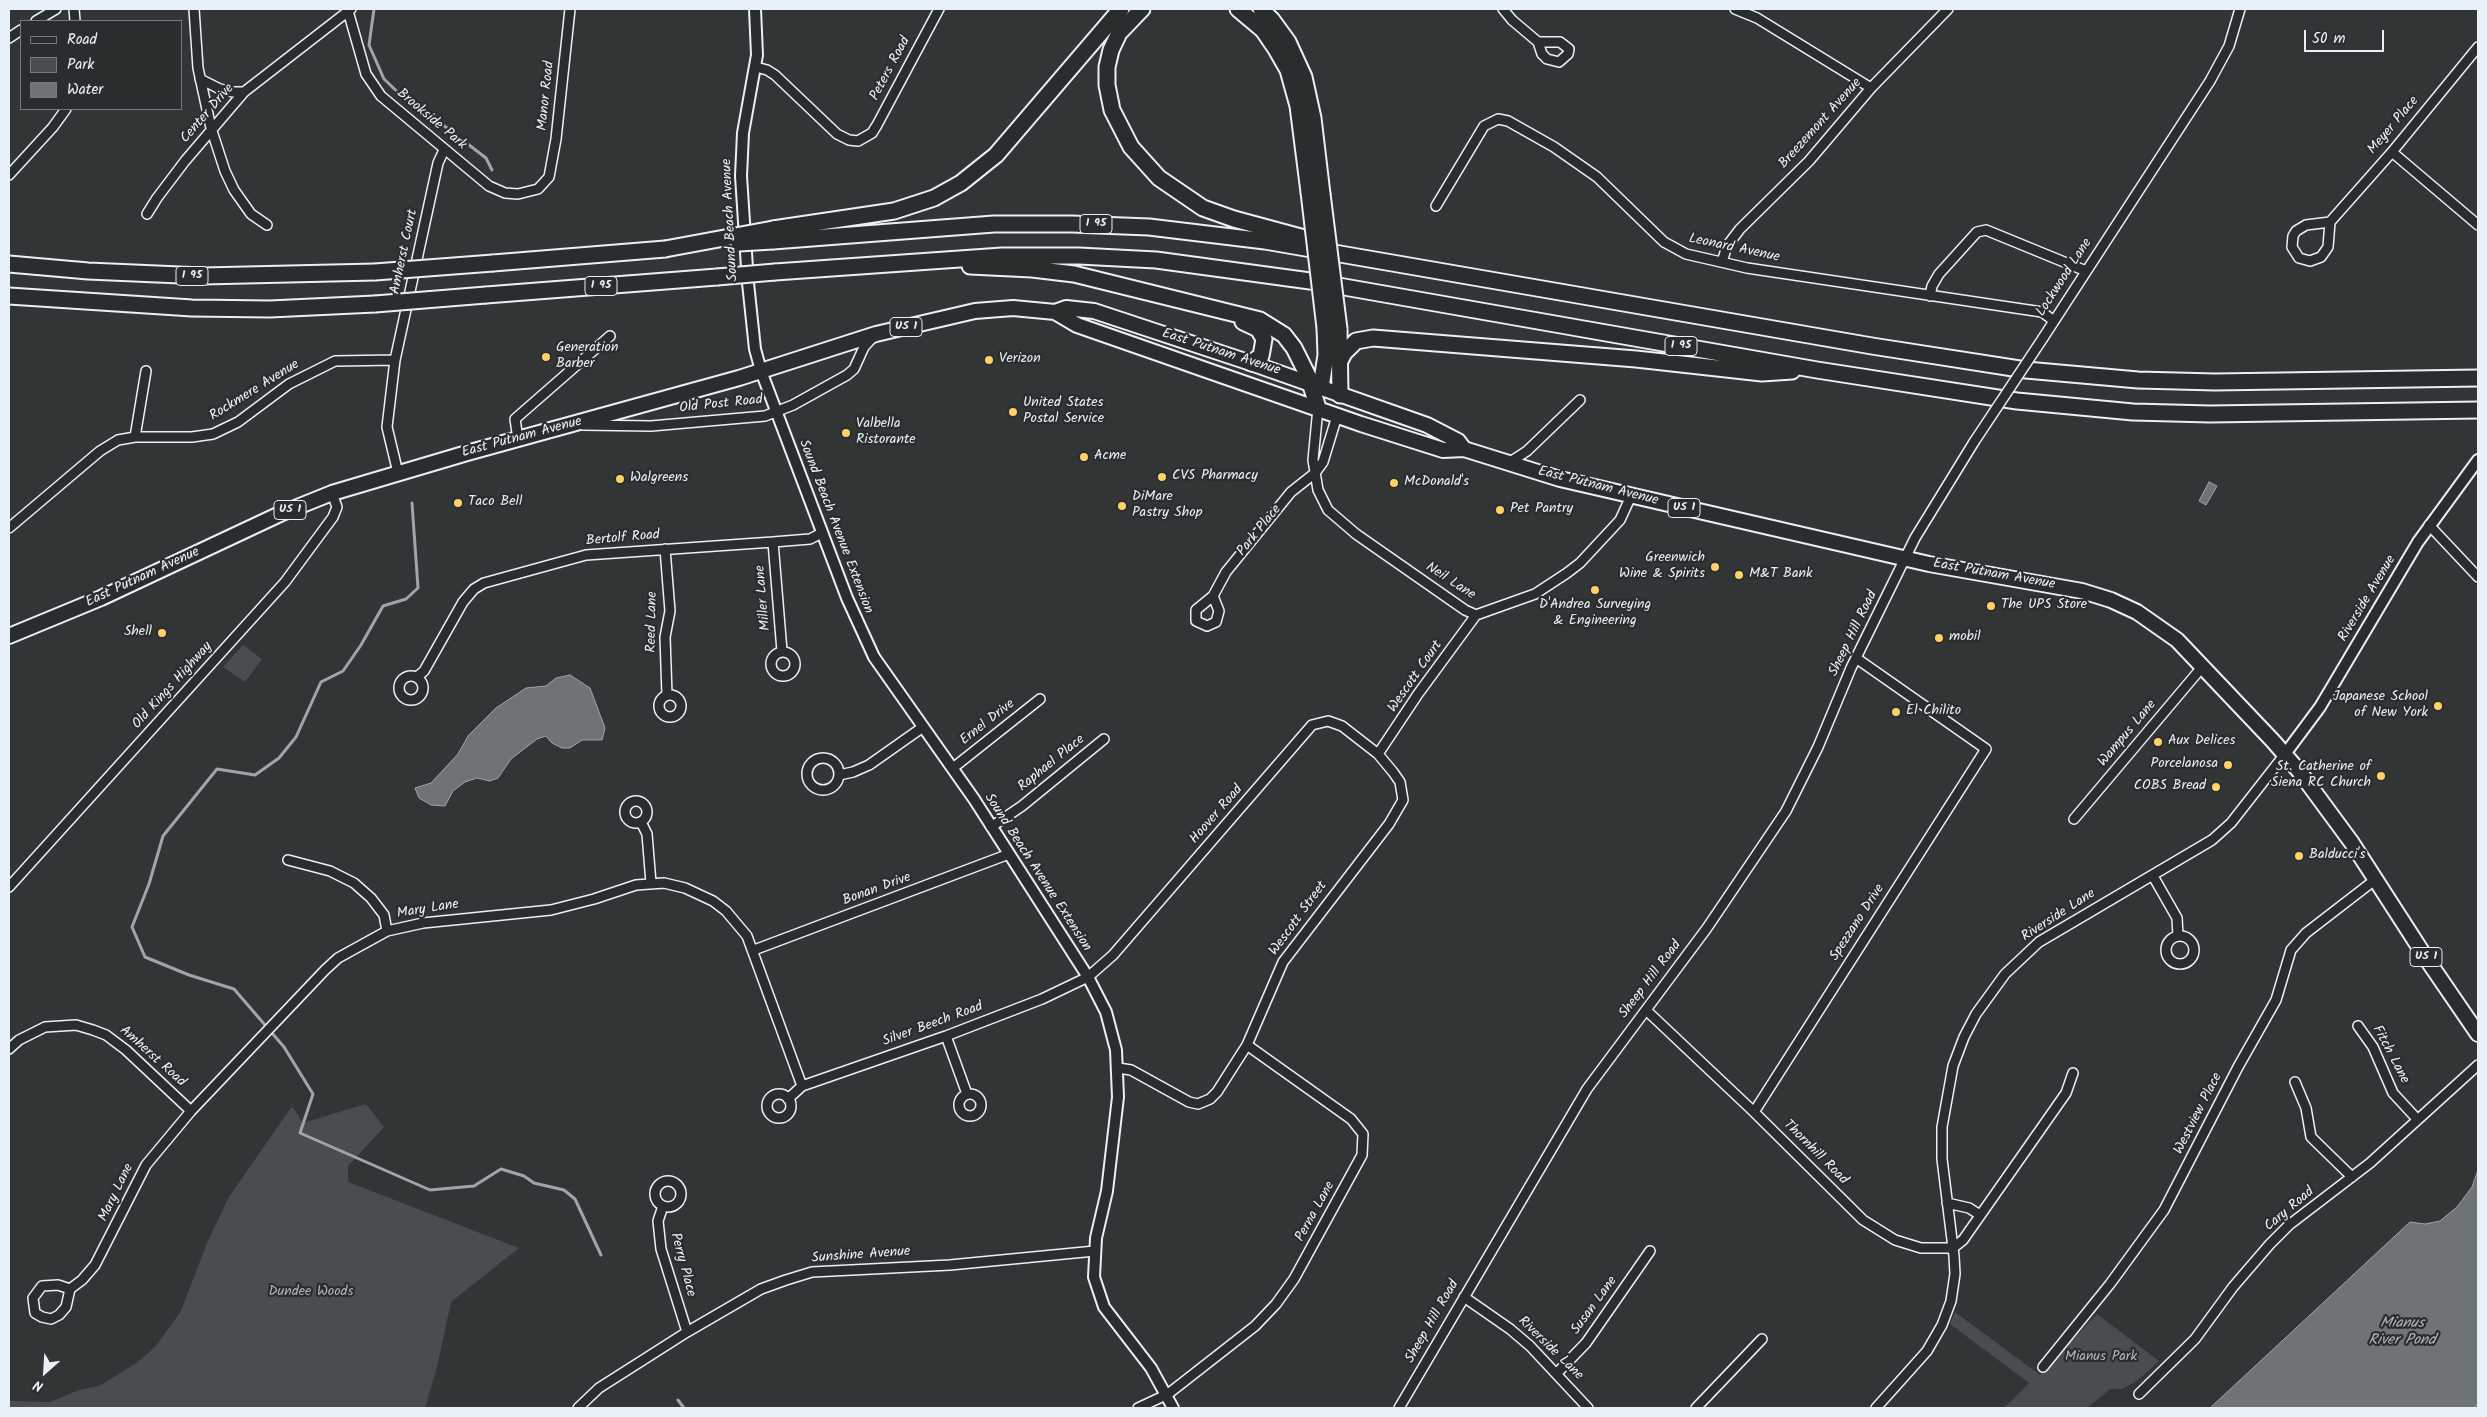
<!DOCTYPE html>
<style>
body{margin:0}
#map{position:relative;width:2487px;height:1417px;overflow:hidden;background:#323536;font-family:Kalam,sans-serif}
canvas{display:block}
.frame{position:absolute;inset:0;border:10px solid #e8f1f8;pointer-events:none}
.legend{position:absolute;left:20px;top:20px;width:162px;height:90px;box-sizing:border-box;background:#2a2d2e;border:1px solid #767b7f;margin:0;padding:6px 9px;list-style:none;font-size:15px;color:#e8f1f8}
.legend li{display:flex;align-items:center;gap:10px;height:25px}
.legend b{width:25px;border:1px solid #767b7f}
.north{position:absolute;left:20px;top:1347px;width:50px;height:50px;-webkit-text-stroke:4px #2a2d2e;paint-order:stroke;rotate:206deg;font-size:14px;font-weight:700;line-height:20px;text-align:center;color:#e8f1f8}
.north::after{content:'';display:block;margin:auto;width:18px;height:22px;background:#e8f1f8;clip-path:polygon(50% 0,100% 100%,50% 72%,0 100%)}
.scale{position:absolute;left:2304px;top:30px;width:80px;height:22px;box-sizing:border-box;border:2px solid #e8f1f8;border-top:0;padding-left:6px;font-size:15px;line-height:18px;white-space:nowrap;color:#e8f1f8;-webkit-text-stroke:4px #2a2d2e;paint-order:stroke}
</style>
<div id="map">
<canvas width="2487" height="1417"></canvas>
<div class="frame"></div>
<ul class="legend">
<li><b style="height:6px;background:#2a2d2e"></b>Road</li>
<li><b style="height:14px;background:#494d4f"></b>Park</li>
<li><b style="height:14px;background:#6e7376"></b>Water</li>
</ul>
<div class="north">N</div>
<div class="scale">50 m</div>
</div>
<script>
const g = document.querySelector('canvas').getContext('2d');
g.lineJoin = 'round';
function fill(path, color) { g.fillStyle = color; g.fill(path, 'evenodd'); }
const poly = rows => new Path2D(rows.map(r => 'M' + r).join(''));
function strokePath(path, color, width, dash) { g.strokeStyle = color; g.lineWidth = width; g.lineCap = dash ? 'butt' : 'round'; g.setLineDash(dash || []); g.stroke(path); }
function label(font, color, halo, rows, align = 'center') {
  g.font = font + ' Kalam,sans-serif'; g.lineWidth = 4.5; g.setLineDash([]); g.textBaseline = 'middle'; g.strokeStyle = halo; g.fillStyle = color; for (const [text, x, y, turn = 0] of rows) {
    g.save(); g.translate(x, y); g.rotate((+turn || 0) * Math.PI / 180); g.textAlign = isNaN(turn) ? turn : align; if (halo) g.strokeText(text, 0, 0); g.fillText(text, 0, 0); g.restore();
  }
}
fill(poly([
 [243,645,262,659,245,682,223,667],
 [366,1104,384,1127,348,1166,348,1182,519,1248,451,1302,437,1367,425,1408,9,1408,9,1401,50,1402,79,1390,99,1386,135,1364,156,1346,181,1311,207,1243,229,1197,292,1106,303,1123],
 [1955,1312,2040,1375,2097,1314,2159,1361,2138,1380,2122,1389,2110,1389,2087,1408,2004,1408,2029,1383,1950,1324]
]), '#494d4f');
const water = poly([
 [2209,482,2217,486,2206,505,2199,501,2209,482],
 [570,675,590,688,605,728,602,740,582,740,570,748,562,748,552,743,546,736,537,739,511,759,498,778,490,781,477,778,465,782,453,791,445,806,431,805,419,798,415,788,431,783,458,754,468,736,496,708,526,688,546,686,556,678,570,675],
 [2478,1170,2478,1403,2475,1408,2210,1408,2410,1222,2425,1224,2440,1221,2457,1207,2472,1187,2478,1170]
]);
fill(water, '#6e7376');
strokePath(water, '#9fa5aa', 1);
strokePath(poly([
 [374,9,369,45,384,79,407,101,430,115,486,158,492,170],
 [412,503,418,588,406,599,383,606,361,645,343,671,321,682,296,737,279,758,255,775,217,769,163,836,149,884,132,927,145,957,189,975,234,989,284,1047,313,1094,300,1133,430,1190,474,1186,501,1169,524,1176,534,1183,564,1190,575,1199,601,1255],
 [678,1400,684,1408]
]), '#9fa5aa', 3);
const minor = poly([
 [74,9,75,21],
 [194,9,198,68,211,128,225,171,234,190,251,214,267,225],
 [1503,9,1512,20,1538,42,1542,54,1547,59,1559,62,1568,54,1569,49,1560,42,1538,42],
 [1735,9,1757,18,1871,88],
 [348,11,366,74,381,96,489,186,505,193,518,194,538,189,549,177,556,139,570,9],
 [36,21,56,9],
 [9,38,21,30],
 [756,67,767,70,775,75,837,134,849,140,858,141,872,133,877,125,939,9],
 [200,79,220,89,233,92,244,92],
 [2392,152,2478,225],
 [9,175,53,127,66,109],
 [1436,206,1484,126,1498,119,1508,121,1554,147,1597,177,1664,242,1686,254,1747,268,2042,312,2054,321],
 [147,214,157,198,185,161,244,92,351,9],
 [2330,222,2392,152,2478,47],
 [2330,222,2328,247,2321,257,2310,261,2299,258,2292,247,2293,236,2296,231,2306,225,2330,222],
 [1722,262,1727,246,1740,229,1809,161,1871,88,1948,9],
 [1930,296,1932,286,1939,274,1977,232,1986,230,2086,271],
 [2043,338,2210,81,2229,46,2240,9],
 [1318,408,1313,460,1318,490,1328,510,1356,534,1465,610,1476,615,1535,594,1567,573,1580,563,1620,520,1631,496],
 [583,425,651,426,765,416,793,405,847,375,854,369,864,347,875,335],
 [135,437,146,371],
 [518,439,515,419,610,336],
 [1507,464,1527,451,1580,400],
 [398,473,387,427,395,360,438,163,444,150],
 [2429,525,2478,577],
 [9,528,100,451,118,440,135,437,192,437,213,434,238,422,289,384,335,361,395,360],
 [773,542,782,651],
 [665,549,670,611,665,637,667,695],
 [1213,596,1196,610,1196,621,1207,626,1216,622,1219,611,1213,596,1226,572,1291,492,1315,473,1323,462,1337,416],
 '771 664a12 12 0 1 1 24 0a12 12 0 1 1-24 0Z',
 '399 688a12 12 0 1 1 24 0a12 12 0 1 1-24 0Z',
 [417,677,424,671,463,602,474,589,484,583,586,555,773,542,810,539,822,533],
 '659 706a11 11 0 1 1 22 0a11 11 0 1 1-22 0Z',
 [1378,754,1418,694,1476,615],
 '807 774a16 16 0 1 1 32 0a16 16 0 1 1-32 0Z',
 [953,768,1040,699],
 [839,775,853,772,869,765,923,727],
 '625 812a11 11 0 1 1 22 0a11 11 0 1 1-22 0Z',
 [2074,819,2203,666],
 [641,822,647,834,651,883],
 [991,827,1022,806,1104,739],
 [288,860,330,871,354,883,371,898,384,915,387,931],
 [2153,876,2177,918,2178,936],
 [9,887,285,582,333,517,337,507,332,493],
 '2166 950a14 14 0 1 1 28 0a14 14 0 1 1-28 0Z',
 [754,950,1009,854],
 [1646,1010,1754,1112,1863,1220,1895,1240,1921,1248,1953,1248,1963,1240,2066,1093,2073,1073],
 [2358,1026,2373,1047,2393,1093,2417,1119],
 [946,1036,967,1094],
 [9,1049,19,1040,45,1027,76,1025,93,1030,106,1035,126,1050,191,1111],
 [2295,1082,2306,1108,2311,1137,2352,1177],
 '959 1105a11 11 0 1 1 22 0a11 11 0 1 1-22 0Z',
 '767 1106a12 12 0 1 1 24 0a12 12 0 1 1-24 0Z',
 [788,1099,802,1086,946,1036,1042,999,1088,977,1113,955,1312,725,1328,721,1342,726,1378,754,1393,772,1400,782,1403,800,1389,824,1283,962,1247,1045,1217,1092,1210,1099,1198,1104,1189,1102,1131,1070,1118,1068],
 [1754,1112,1986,749,1856,658],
 '655 1194a13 13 0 1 1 26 0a13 13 0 1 1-26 0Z',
 [1947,1203,1969,1208,1980,1215],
 [663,1206,658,1221,661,1249,687,1332],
 [70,1289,58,1285,42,1286,33,1298,35,1313,42,1317,51,1319,59,1315,66,1307,70,1289,82,1280,95,1265,146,1165,191,1111,325,970,338,958,387,931,423,923,551,910,594,899,636,885,664,883,685,888,713,901,726,911,747,936,802,1086],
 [1464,1297,1510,1329,1530,1346,1588,1408],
 [2043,1367,2110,1284,2164,1210,2238,1067,2276,1000,2291,950,2306,933,2376,879],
 [1557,1373,1586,1343,1650,1251],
 [2139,1394,2195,1339,2233,1287,2270,1244,2289,1225,2370,1163,2478,1065],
 [578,1408,599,1388,687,1332,761,1289,786,1280,812,1272,950,1265,1095,1251],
 [1138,1408,1168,1394,1255,1326,1276,1304,1294,1279,1362,1155,1363,1134,1351,1119,1247,1045],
 [1399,1408,1587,1089,1707,928,1786,811,1818,747,1851,668,1915,538,1974,442],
 [1696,1408,1762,1339],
 [1876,1408,1927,1351,1942,1325,1951,1301,1955,1274,1954,1256,1942,1159,1942,1127,1953,1066,1964,1037,1976,1014,2005,974,2039,942,2212,840,2231,823,2285,754]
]);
const tertiary = poly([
 [755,9,757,55,743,133,741,176,748,283,755,349,761,371,847,598,874,657,974,799,1088,977,1106,1012,1116,1050,1118,1097,1107,1191,1096,1238,1094,1277,1104,1307,1151,1368,1173,1408],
 [2285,754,2320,707,2418,542,2478,460]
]);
const primary = poly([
 [1055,312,1077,325,1361,424,1443,450,1464,449,1560,479,1929,564,2082,591,2111,600,2137,612,2177,640,2273,741,2299,771,2352,843,2428,961,2478,1034],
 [9,636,101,598,280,514,332,493,467,453,739,378,876,334,975,311,1013,308,1055,312,1066,308,1094,311,1251,363,1427,425,1458,441,1464,449]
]);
const motorway = poly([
 [1142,9,1119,33,1111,50,1107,67,1107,85,1112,110,1131,147,1159,178,1203,208,1234,219,1308,239],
 [1238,9,1263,30,1276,49,1288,70,1298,106,1309,192],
 [1261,9,1272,20,1288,42,1304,77,1313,118,1322,194],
 [773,229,894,211,934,198,961,183,996,155,1121,9],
 [773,241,994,224,1072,224,1149,227,1265,241,1872,346,2026,370,2138,380,2215,382,2478,378],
 [493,263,665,249],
 [9,264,88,271,203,276,375,272],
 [970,266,1032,269,1074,274,1260,320,1284,335,1294,348,1308,376,1318,408],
 [775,272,1002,256,1079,256,1156,260,1310,281,1817,370,2017,401,2133,412,2210,414,2478,410],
 [486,295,717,277],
 [9,296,192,308,270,309,375,304],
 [1243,322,1258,329,1264,339,1261,356,1251,363],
 [1339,329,1340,395],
 [1340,361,1344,353,1356,341,1373,338,1636,359,1762,373,1792,371],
 [1321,387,1326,355,1325,328]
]);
strokePath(minor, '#e8f1f8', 12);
strokePath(tertiary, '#e8f1f8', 14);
strokePath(primary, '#e8f1f8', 18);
strokePath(motorway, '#e8f1f8', 19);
strokePath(minor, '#2a2d2e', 9);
strokePath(tertiary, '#2a2d2e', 10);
strokePath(primary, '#2a2d2e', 14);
strokePath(motorway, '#2a2d2e', 15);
const minorBridge = poly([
 [1974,442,2043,338]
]);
const motorwayBridge = poly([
 [1309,192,1325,328],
 [1322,194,1339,329],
 [739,243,773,241],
 [665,249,773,229],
 [375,272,493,263],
 [717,277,775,272],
 [375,304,486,295]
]);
strokePath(minorBridge, '#e8f1f8', 12, []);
strokePath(motorwayBridge, '#e8f1f8', 19, []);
strokePath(minorBridge, '#2a2d2e', 9);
strokePath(motorwayBridge, '#2a2d2e', 15);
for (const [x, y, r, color] of [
 [546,357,5,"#ffd166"],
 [989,360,5,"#ffd166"],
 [1013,412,5,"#ffd166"],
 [846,433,5,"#ffd166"],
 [1084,457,5,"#ffd166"],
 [1162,477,5,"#ffd166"],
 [620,479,5,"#ffd166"],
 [1394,483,5,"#ffd166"],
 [458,503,5,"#ffd166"],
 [1122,506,5,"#ffd166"],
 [1500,510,5,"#ffd166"],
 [1715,567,5,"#ffd166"],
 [1739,575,5,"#ffd166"],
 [1595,590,5,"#ffd166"],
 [1991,606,5,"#ffd166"],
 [162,633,5,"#ffd166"],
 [1939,638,5,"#ffd166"],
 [2438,706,5,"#ffd166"],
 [1896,712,5,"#ffd166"],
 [2158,742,5,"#ffd166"],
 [2228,765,5,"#ffd166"],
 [2381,776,5,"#ffd166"],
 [2216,787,5,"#ffd166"],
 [2299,856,5,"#ffd166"]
]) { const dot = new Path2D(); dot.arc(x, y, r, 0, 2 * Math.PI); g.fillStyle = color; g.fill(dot); strokePath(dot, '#2a2d2e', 2); }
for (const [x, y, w] of [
 [1096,224,32],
 [192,276,32],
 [601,286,32],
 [906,327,32],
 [1681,346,32],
 [1684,508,32],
 [290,510,32],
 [2426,957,32]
]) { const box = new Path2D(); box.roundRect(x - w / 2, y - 9.5, w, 19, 4); g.fillStyle = '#2a2d2e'; g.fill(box); strokePath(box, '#e8f1f8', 1); }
label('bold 12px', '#e8f1f8', null, [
 ["I 95",1096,224],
 ["I 95",192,276],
 ["I 95",601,286],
 ["US 1",906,327],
 ["I 95",1681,346],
 ["US 1",1684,508],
 ["US 1",290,510],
 ["US 1",2426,957]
]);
label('14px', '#e8f1f8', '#2a2d2e', [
 ["Peters Road",891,69,-62],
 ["Manor Road",547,96,-84],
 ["Center Drive",208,114,-49],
 ["Brookside Park",431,120,40],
 ["Breezemont Avenue",1821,124,-48],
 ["Meyer Place",2394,126,-50],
 ["Sound Beach Avenue",731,220,-93],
 ["Leonard Avenue",1734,249,12],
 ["Amherst Court",405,252,-78],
 ["Lockwood Lane",2065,278,-57],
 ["East Putnam Avenue",1221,353,18],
 ["Rockmere Avenue",255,391,-32],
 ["Old Post Road",721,405,-6],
 ["East Putnam Avenue",522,438,-15],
 ["East Putnam Avenue",1598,487,14],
 ["Sound Beach Avenue Extension",835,527,69],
 ["Park Place",1260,531,-51],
 ["Bertolf Road",623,539,-5],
 ["East Putnam Avenue",1994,575,10],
 ["East Putnam Avenue",143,578,-25],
 ["Neil Lane",1450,582,33],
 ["Miller Lane",764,598,-95],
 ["Riverside Avenue",2368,599,-59],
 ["Reed Lane",653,622,-89],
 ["Sheep Hill Road",1854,634,-64],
 ["Wescott Court",1416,677,-55],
 ["Old Kings Highway",173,686,-48],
 ["Ernel Drive",988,723,-38],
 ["Wampus Lane",2128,734,-50],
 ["Raphael Place",1052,764,-39],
 ["Hoover Road",1217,815,-49],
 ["Sound Beach Avenue Extension",1037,873,57],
 ["Bonan Drive",877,890,-20],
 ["Mary Lane",428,910,-9],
 ["Riverside Lane",2059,916,-33],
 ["Wescott Street",1299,919,-54],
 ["Spezzano Drive",1858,923,-57],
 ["Sheep Hill Road",1651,980,-53],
 ["Silver Beech Road",933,1025,-20],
 ["Fitch Lane",2390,1055,62],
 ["Amherst Road",152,1057,42],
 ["Westview Place",2199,1114,-63],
 ["Thornhill Road",1815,1153,45],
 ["Mary Lane",117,1193,-64],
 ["Cary Road",2290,1210,-40],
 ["Perna Lane",1316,1212,-61],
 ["Sunshine Avenue",861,1256,-4],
 ["Perry Place",682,1265,75],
 ["Susan Lane",1595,1306,-54],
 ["Sheep Hill Road",1433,1322,-60],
 ["Riverside Lane",1550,1349,44]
]);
label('14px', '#e8f1f8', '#2a2d2e', [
 ["Generation",556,349],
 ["Barber",556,365],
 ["Verizon",999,360],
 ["United States",1023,404],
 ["Postal Service",1023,420],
 ["Valbella",856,425],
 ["Ristorante",856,441],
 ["Acme",1094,457],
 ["CVS Pharmacy",1172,477],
 ["Walgreens",630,479],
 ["McDonald's",1404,483],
 ["DiMare",1132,498],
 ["Pastry Shop",1132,514],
 ["Taco Bell",468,503],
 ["Pet Pantry",1510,510],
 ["Greenwich",1705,559,"right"],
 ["Wine & Spirits",1705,575,"right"],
 ["M&T Bank",1749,575],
 ["D'Andrea Surveying",1595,606,"center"],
 ["& Engineering",1595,622,"center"],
 ["The UPS Store",2001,606],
 ["Shell",152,633,"right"],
 ["mobil",1949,638],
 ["Japanese School",2428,698,"right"],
 ["of New York",2428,714,"right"],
 ["El Chilito",1906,712],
 ["Aux Delices",2168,742],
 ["Porcelanosa",2218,765,"right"],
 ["St. Catherine of",2371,768,"right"],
 ["Siena RC Church",2371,784,"right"],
 ["COBS Bread",2206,787,"right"],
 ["Balducci's",2309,856]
], 'left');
label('14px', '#b0b8bd', '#2a2d2e', [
 ["Dundee Woods",311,1293],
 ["Mianus Park",2101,1358]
]);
label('italic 15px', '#b1b8be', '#2a2d2e', [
 ["Mianus",2402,1324],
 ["River Pond",2402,1341]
]);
</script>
